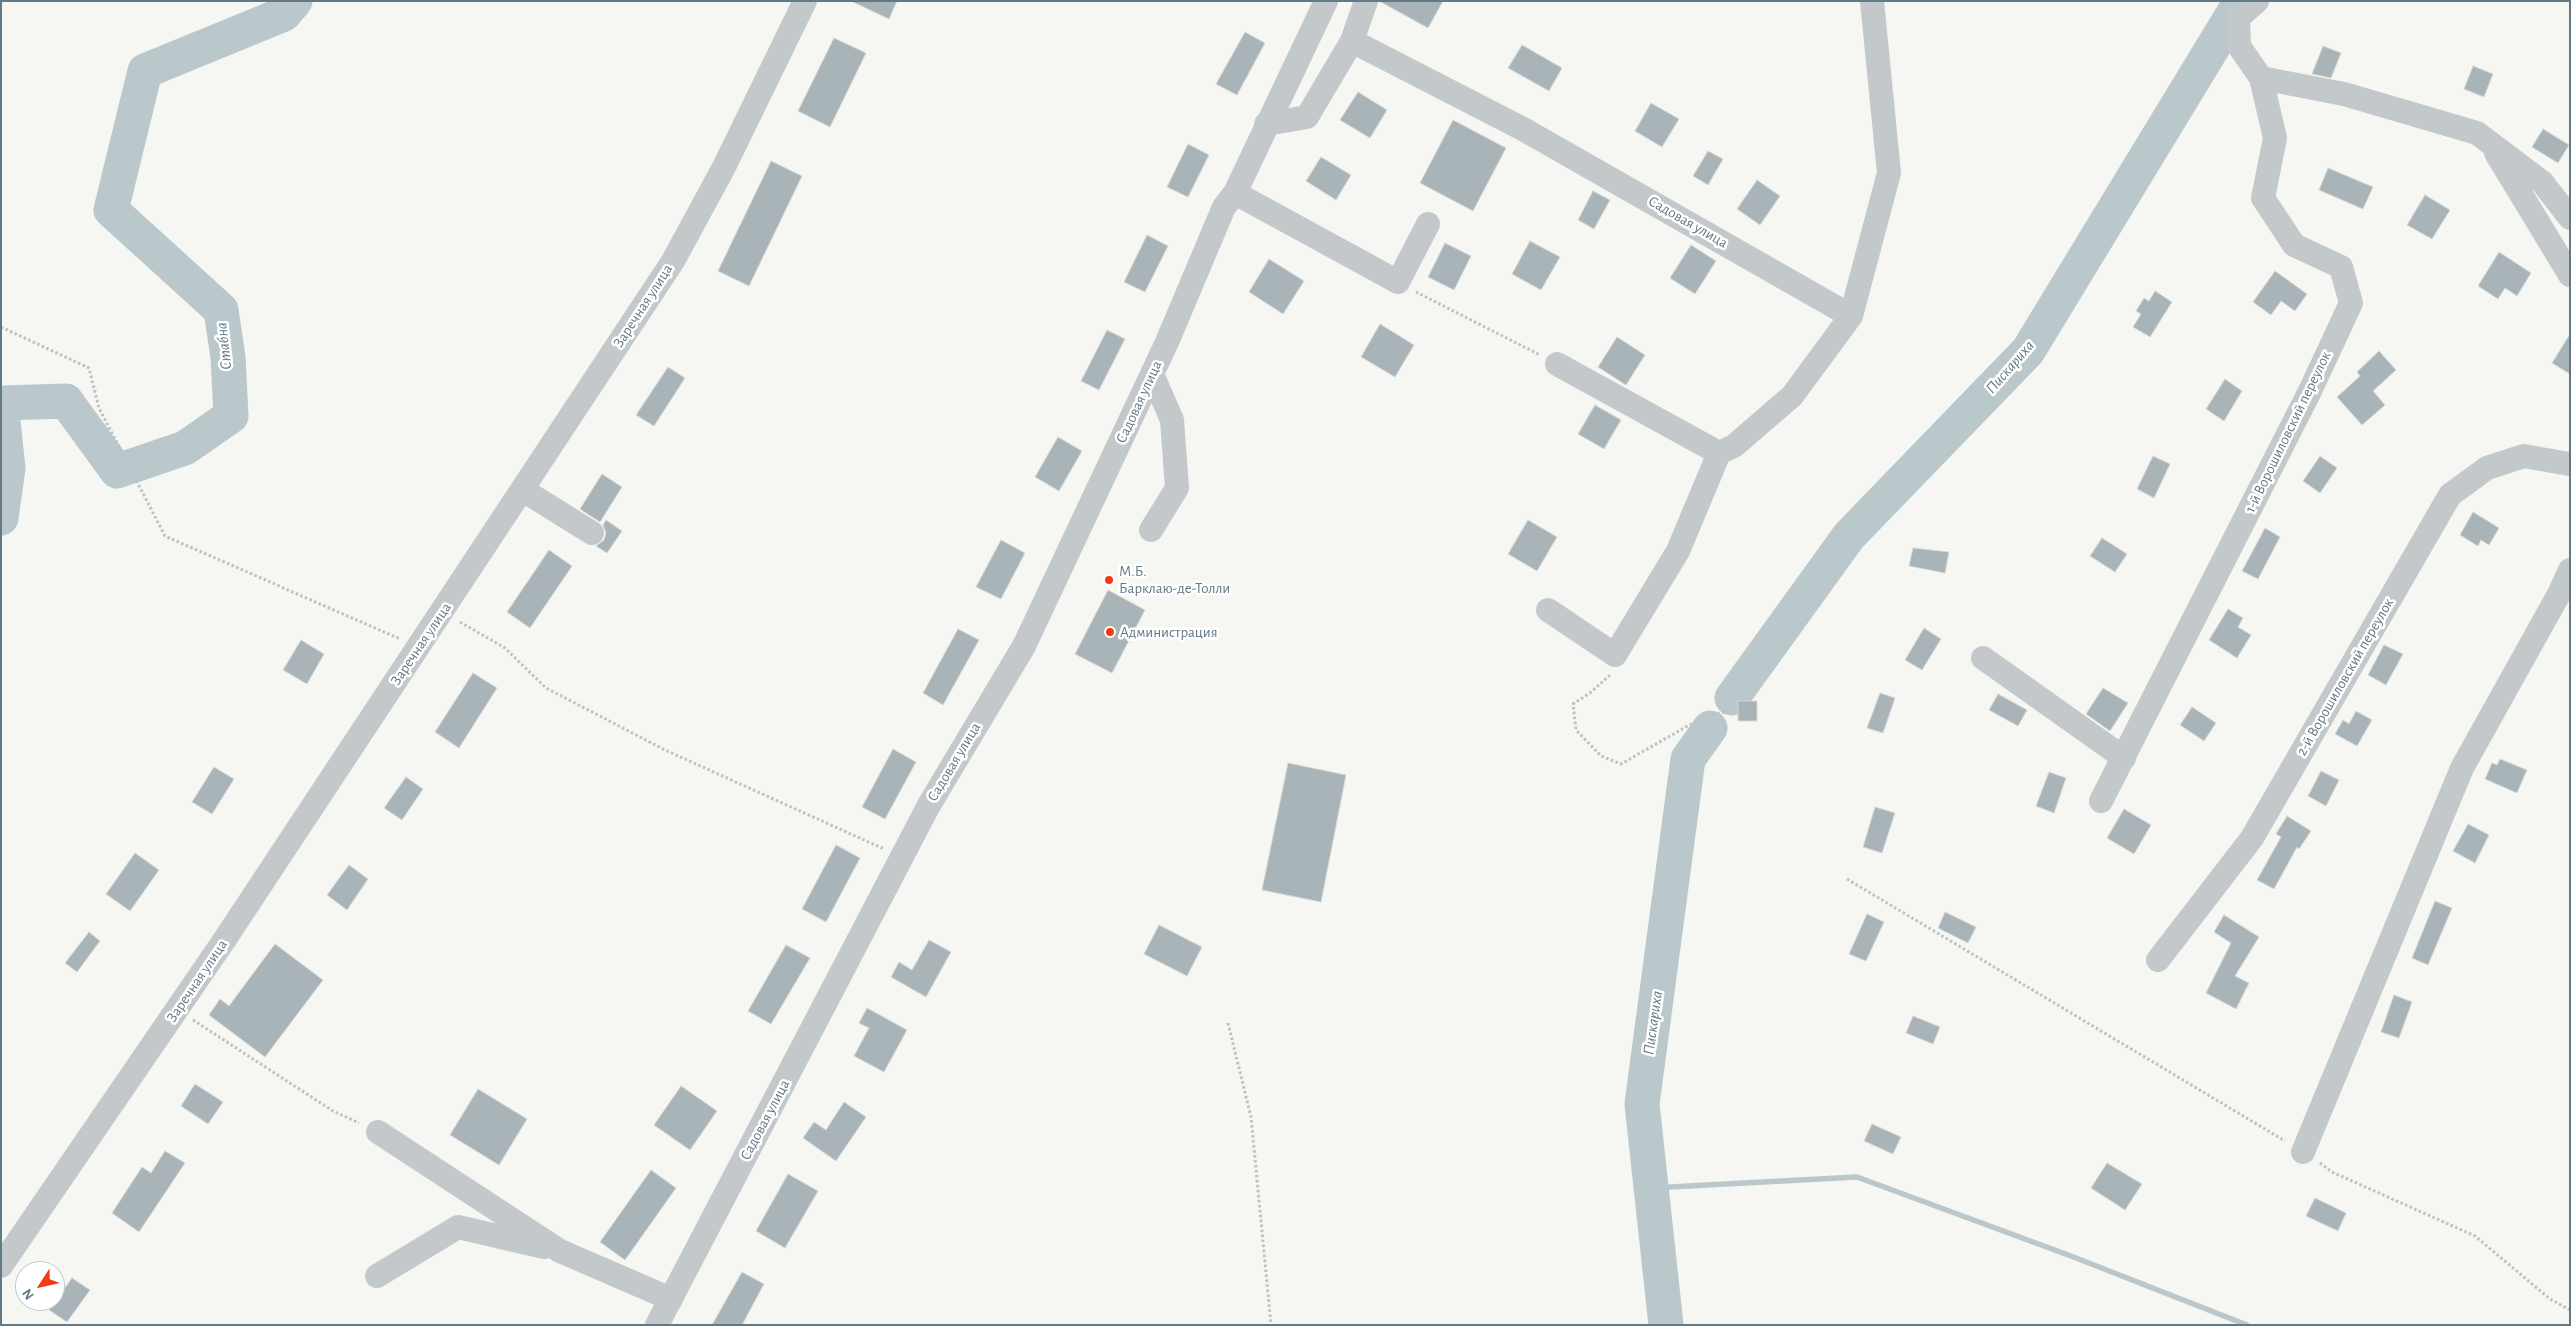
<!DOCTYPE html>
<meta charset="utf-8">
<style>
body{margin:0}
#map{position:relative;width:2571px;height:1326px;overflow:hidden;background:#f6f6f2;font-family:"Alegreya Sans",sans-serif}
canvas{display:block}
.frame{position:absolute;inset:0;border:2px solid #627986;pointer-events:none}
.north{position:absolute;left:15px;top:1261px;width:50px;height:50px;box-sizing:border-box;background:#fff;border:1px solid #c0c9cf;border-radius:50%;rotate:235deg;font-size:14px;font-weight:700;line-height:20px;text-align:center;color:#627986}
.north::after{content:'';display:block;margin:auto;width:18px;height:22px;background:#f23a16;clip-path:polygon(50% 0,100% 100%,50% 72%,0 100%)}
</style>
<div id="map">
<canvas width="2571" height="1326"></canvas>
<div class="frame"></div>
<div class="north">N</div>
</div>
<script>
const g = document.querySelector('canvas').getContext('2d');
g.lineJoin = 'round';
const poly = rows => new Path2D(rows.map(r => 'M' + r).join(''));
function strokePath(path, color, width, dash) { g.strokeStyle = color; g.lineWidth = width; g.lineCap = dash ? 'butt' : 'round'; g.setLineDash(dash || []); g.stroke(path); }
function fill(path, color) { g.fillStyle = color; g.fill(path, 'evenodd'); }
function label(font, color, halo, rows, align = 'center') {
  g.font = font + ' "Alegreya Sans",sans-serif'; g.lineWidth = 5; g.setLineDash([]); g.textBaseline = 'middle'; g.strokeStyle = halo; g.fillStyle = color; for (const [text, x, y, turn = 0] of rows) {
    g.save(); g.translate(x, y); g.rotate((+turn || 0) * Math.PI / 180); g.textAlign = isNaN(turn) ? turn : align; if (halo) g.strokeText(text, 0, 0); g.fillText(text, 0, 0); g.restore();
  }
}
strokePath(poly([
 [1651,1188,1857,1177,2071,1256,2247,1325]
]), '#bac8cc', 5.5);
strokePath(poly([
 [1,518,8,468,1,403,66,401,117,471,185,448,231,416,228,357,221,310,111,210,145,71,284,14,295,1],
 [1732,698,1849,536,2028,351,2241,1],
 [1666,1325,1642,1104,1688,759,1710,728]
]), '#bac8cc', 35);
const building = poly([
 [851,1,897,1,889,19,851,1],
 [1379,1,1443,1,1428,28,1379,1],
 [1245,32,1265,43,1237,95,1216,84,1245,32],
 [834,38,866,53,830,127,798,111,834,38],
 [1522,45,1562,68,1549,91,1508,68,1522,45],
 [2323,46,2341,53,2331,78,2312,74,2323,46],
 [2473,66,2493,74,2484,97,2464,89,2473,66],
 [1358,92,1387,110,1370,138,1340,120,1358,92],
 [1651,103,1679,119,1662,147,1635,131,1651,103],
 [1453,120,1506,148,1473,211,1420,183,1453,120],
 [2543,129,2569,145,2558,163,2532,147,2543,129],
 [1188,144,1209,155,1188,197,1167,187,1188,144],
 [1708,151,1723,159,1708,185,1693,176,1708,151],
 [1321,157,1351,175,1336,200,1306,181,1321,157],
 [771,161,802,176,749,286,718,271,771,161],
 [2328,168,2373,187,2363,209,2319,190,2328,168],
 [1757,180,1780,196,1760,225,1737,209,1757,180],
 [1593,191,1610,200,1594,229,1578,220,1593,191],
 [2425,195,2450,210,2432,239,2407,225,2425,195],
 [1147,235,1168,246,1145,292,1124,282,1147,235],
 [1530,241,1560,257,1541,290,1512,274,1530,241],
 [1445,243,1471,256,1454,290,1428,277,1445,243],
 [1691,245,1716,261,1695,294,1670,278,1691,245],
 [2499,252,2531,273,2517,296,2505,288,2498,299,2478,286,2499,252],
 [1269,259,1304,281,1283,314,1249,292,1269,259],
 [2275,271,2307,294,2295,311,2281,301,2271,315,2253,302,2275,271],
 [2155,291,2172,302,2150,337,2133,327,2141,314,2136,311,2144,298,2149,301,2155,291],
 [1380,324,1414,345,1395,377,1361,357,1380,324],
 [1107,330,1125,339,1099,390,1081,381,1107,330],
 [2570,334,2570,374,2552,363,2570,334],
 [1617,337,1645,355,1626,385,1598,367,1617,337],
 [2379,351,2396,370,2373,391,2385,405,2362,425,2337,397,2360,376,2357,372,2379,351],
 [668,367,685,378,654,426,636,415,668,367],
 [2225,379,2242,391,2224,421,2206,409,2225,379],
 [1595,405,1621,420,1604,449,1578,434,1595,405],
 [1058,437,1082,451,1059,491,1035,477,1058,437],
 [2153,456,2170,464,2154,498,2137,489,2153,456],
 [2320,456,2337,468,2320,493,2303,481,2320,456],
 [602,474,622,487,600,522,580,509,602,474],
 [2473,512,2499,528,2489,545,2481,540,2478,546,2460,535,2473,512],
 [606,520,622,531,607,553,596,546,604,540,606,533,603,525,606,520],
 [1528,520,1557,537,1537,571,1508,554,1528,520],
 [2265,528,2280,537,2258,579,2242,571,2265,528],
 [2102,538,2127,554,2115,572,2090,556,2102,538],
 [1001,540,1025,553,1001,599,976,587,1001,540],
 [1913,548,1949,552,1945,573,1909,566,1913,548],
 [549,550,572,566,530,628,507,612,549,550],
 [1108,590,1145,610,1112,673,1075,654,1108,590],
 [2228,609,2243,618,2238,627,2251,635,2237,658,2209,640,2228,609],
 [1924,628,1941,639,1922,670,1905,660,1924,628],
 [958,629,979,640,943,705,923,693,958,629],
 [301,640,324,654,307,684,283,670,301,640],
 [2384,645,2403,654,2386,685,2368,675,2384,645],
 [473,673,497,688,459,748,435,732,473,673],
 [2103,688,2128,703,2110,731,2086,714,2103,688],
 [1880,693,1895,698,1883,733,1867,728,1880,693],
 [1998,694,2027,710,2018,726,1989,710,1998,694],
 [1738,701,1757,701,1757,721,1738,721,1738,701],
 [2192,707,2216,723,2204,741,2180,725,2192,707],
 [2356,711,2372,720,2357,746,2335,734,2343,720,2349,724,2356,711],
 [893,749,916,762,885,819,862,807,893,749],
 [2500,759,2527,770,2517,793,2485,779,2492,763,2497,765,2500,759],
 [1288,763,1346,775,1321,902,1262,890,1288,763],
 [214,767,234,779,212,814,192,802,214,767],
 [2321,771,2339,780,2326,806,2308,796,2321,771],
 [2049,772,2066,778,2054,813,2036,806,2049,772],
 [406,777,423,789,402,820,384,808,406,777],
 [1875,807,1895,813,1882,853,1863,847,1875,807],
 [2124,809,2151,825,2134,854,2107,838,2124,809],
 [2287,816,2311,831,2299,849,2297,847,2274,889,2257,880,2281,837,2276,834,2287,816],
 [2468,824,2489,835,2475,863,2453,851,2468,824],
 [836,845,860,858,826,922,802,909,836,845],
 [135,853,159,870,130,911,106,894,135,853],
 [349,865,368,879,347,910,327,895,349,865],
 [2435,901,2452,908,2428,965,2412,958,2435,901],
 [1945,912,1976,927,1968,943,1938,928,1945,912],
 [1867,914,1884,922,1866,961,1849,954,1867,914],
 [2224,915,2259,937,2235,976,2249,983,2236,1009,2206,993,2231,943,2214,932,2224,915],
 [1159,925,1202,947,1187,976,1144,954,1159,925],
 [89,932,100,941,77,972,65,963,89,932],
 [929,940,951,952,926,997,891,977,899,962,912,970,929,940],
 [275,944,323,980,265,1057,209,1015,220,999,229,1006,275,944],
 [786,945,810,958,771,1024,748,1011,786,945],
 [2394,995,2412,1002,2399,1038,2381,1032,2394,995],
 [867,1008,907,1030,884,1072,854,1056,869,1028,859,1023,867,1008],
 [1913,1016,1940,1027,1933,1044,1906,1033,1913,1016],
 [195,1084,223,1102,208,1124,181,1106,195,1084],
 [681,1086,717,1111,690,1150,654,1125,681,1086],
 [478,1089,527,1119,499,1165,450,1135,478,1089],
 [844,1102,866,1117,836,1161,803,1138,814,1122,826,1130,844,1102],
 [1872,1124,1901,1137,1893,1154,1864,1141,1872,1124],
 [165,1151,185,1163,139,1232,112,1213,142,1167,151,1173,165,1151],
 [2107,1163,2142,1184,2125,1210,2091,1188,2107,1163],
 [651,1170,676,1188,625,1260,600,1242,651,1170],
 [788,1174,818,1191,785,1248,756,1231,788,1174],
 [2315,1198,2346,1213,2338,1231,2306,1216,2315,1198],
 [742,1272,764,1284,742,1325,712,1325,742,1272],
 [72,1278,90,1290,67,1322,49,1310,72,1278]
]);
fill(building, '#a9b4b8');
strokePath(building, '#d7d7d5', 1);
strokePath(poly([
 [1416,292,1540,355],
 [1,327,89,368,99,408,165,536,400,639],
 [460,622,505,648,546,688,665,750,884,849],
 [1610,675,1590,693,1573,704,1576,730,1601,756,1621,764,1705,716,1731,711],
 [1847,879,2285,1141],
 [193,1020,333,1111,359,1123],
 [1228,1023,1251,1117,1271,1325],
 [2320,1163,2332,1172,2475,1236,2550,1299,2570,1310]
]), '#bec1c3', 3, [2.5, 2.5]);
strokePath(poly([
 [2257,1,2238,18,2239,46,2261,78,2344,94,2477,133,2542,182,2570,218],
 [1352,41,1523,129,1851,316],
 [1266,124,1307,117,1352,41,1366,1],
 [2496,153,2570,275],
 [1235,193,1398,282,1428,224],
 [1557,364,1719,453],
 [523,490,592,533],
 [1151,530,1177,488,1172,420,1152,374],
 [1548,610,1615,655,1678,551,1719,453,1734,446,1792,396,1851,316,1889,173,1872,1],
 [1983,658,2124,758],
 [2101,801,2310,391,2351,303,2341,267,2294,245,2263,198,2275,138,2261,78],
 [2158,960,2252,838,2450,495,2487,468,2524,456,2569,464],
 [378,1132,560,1251,671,1299],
 [2303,1152,2462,768,2559,594,2570,570],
 [1,1266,225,939,673,261,724,167,805,1],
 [377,1276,458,1227,544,1247],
 [657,1325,929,805,1024,646,1167,342,1224,207,1235,193,1326,1]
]), '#c3c8cb', 24);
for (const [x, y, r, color] of [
 [1109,580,5,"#f23a16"],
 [1110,632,5,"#f23a16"]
]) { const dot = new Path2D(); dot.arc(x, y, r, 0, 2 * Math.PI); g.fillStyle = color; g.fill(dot); strokePath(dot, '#fff', 2); }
label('15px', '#627986', '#fff', [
 ["Садовая улица",1688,222,30],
 ["Заречная улица",643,306,-57],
 ["Садовая улица",1139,402,-65],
 ["1-й Ворошиловский переулок",2288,432,-64],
 ["Заречная улица",421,644,-56],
 ["2-й Ворошиловский переулок",2345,677,-60],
 ["Садовая улица",954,762,-59],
 ["Заречная улица",197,981,-56],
 ["Садовая улица",765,1120,-62]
]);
label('15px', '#627986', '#fff', [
 ["М.Б.",1119,571],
 ["Барклаю-де-Толли",1119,588],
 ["Администрация",1120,632]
], 'left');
label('italic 16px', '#5e7b83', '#fff', [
 ["Стабна",224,346,-96],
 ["Пискариха",2010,367,-49],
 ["Пискариха",1653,1023,-82]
]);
</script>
